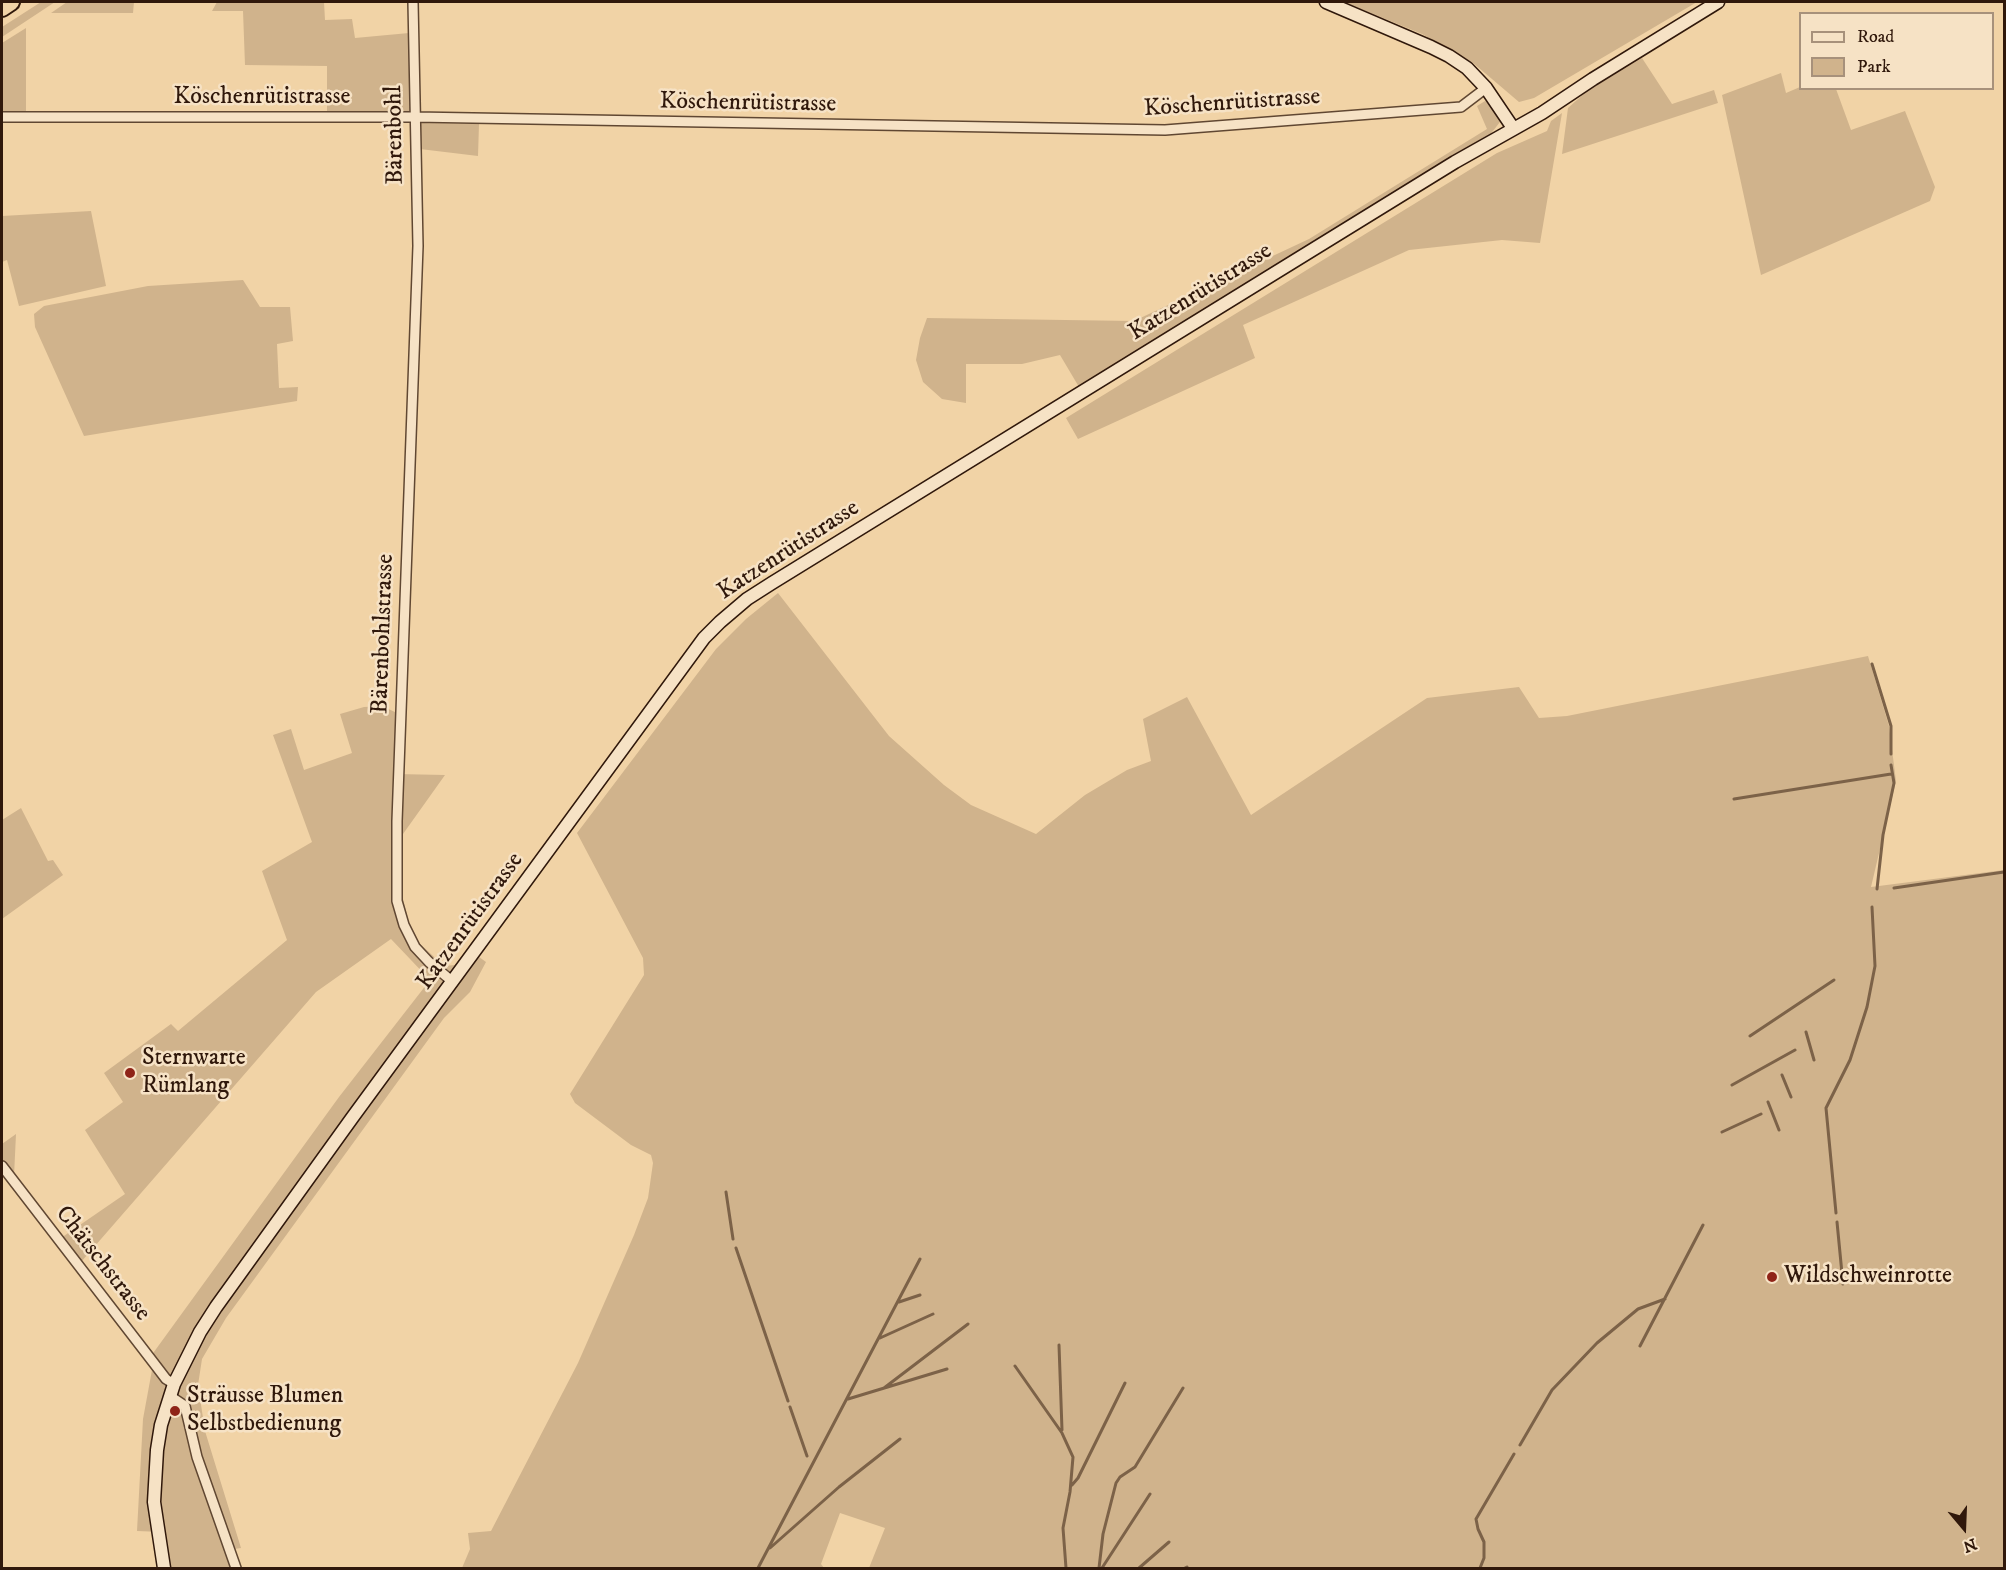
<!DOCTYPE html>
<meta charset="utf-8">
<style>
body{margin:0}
#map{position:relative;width:2006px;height:1570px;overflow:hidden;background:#f1d3a6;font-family:"IM FELL DW Pica",serif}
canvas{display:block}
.frame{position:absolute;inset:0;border:3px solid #30180b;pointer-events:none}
.legend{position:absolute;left:1799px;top:12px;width:195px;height:78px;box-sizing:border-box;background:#f6e2c5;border:2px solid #a7917b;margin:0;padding:8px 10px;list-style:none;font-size:18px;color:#30180b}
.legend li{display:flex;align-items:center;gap:12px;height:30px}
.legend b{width:30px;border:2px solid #a7917b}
.north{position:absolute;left:1934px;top:1498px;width:60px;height:60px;-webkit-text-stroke:4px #f6e2c5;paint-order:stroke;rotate:161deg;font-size:16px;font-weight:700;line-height:24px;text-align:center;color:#30180b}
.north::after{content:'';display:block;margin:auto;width:21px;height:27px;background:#30180b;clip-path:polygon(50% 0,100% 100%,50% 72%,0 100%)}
</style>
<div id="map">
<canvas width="2006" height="1570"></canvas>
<div class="frame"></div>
<ul class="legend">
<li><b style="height:8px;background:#f6e2c5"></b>Road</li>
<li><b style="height:16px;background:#d0b38c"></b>Park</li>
</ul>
<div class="north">N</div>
</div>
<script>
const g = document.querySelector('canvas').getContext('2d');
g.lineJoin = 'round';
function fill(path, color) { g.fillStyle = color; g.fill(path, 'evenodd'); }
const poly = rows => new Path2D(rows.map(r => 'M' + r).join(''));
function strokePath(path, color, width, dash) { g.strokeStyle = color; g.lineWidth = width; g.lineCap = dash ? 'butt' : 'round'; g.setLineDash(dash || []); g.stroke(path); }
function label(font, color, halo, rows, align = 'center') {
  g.font = font + ' "IM FELL DW Pica",serif'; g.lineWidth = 5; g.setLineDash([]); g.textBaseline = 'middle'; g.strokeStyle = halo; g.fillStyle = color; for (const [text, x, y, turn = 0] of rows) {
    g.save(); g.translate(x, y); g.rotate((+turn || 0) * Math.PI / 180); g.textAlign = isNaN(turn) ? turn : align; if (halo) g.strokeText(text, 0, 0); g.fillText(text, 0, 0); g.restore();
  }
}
fill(poly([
 [41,2,55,2,2,37,2,27],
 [67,2,134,2,133,13,51,13],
 [217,2,324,2,325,20,352,19,355,38,409,33,410,113,327,113,327,66,245,65,243,11,212,11],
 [1344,2,1697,2,1534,98,1519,102,1472,62,1422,34],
 [26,28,26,114,2,114,2,43],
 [1642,58,1672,104,1714,90,1718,103,1562,154,1568,108,1587,91],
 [1781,73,1786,93,1800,87,1800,88,1836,89,1851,130,1905,111,1935,187,1930,201,1761,275,1722,95],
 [1485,101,1494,105,1500,122,1489,136,1079,387,1060,355,1022,364,966,364,966,403,942,399,923,382,916,360,920,338,927,318,1134,321,1309,239,1487,129,1477,106],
 [1562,113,1540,243,1502,240,1409,250,1243,325,1255,358,1078,439,1066,418,1497,153,1547,131,1551,121],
 [419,123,479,124,478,156,420,149],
 [91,211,106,286,19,306,7,260,2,262,2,216],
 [243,280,260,307,290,307,293,341,277,344,279,388,298,387,297,401,84,436,35,327,34,314,44,306,148,286],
 [778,593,889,736,944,785,971,805,1036,834,1085,795,1127,770,1151,761,1143,719,1187,697,1251,815,1427,698,1519,687,1539,718,1567,716,1868,656,1889,726,1896,781,1871,887,2004,870,2004,1568,869,1568,885,1528,840,1513,821,1564,824,1568,462,1568,470,1549,468,1533,491,1531,578,1363,634,1235,648,1198,653,1163,651,1155,631,1145,575,1103,570,1094,644,975,643,958,577,833,716,649,746,619],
 [382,706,397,713,396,774,445,775,403,834,402,895,409,923,419,943,444,966,455,965,468,949,486,962,470,992,444,1018,226,1318,202,1359,198,1385,205,1431,241,1548,227,1550,233,1568,168,1568,162,1532,137,1531,143,1419,152,1370,151,1356,339,1097,430,980,391,939,316,992,81,1262,61,1238,125,1194,85,1130,123,1102,104,1073,171,1024,178,1031,287,940,262,871,312,842,273,735,291,729,304,770,352,753,340,714,364,707],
 [21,808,48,861,53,860,63,875,2,919,2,820],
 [16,1134,14,1176,2,1160,2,1144]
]), '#d0b38c');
strokePath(poly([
 [1872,664,1891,726,1891,754],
 [1734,799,1891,774],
 [1894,888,2004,872],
 [1877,889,1883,835,1894,783,1891,765],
 [1806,1032,1814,1060],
 [1750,1036,1834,980],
 [1782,1075,1791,1097],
 [1732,1085,1795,1050],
 [1768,1102,1779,1130],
 [1722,1132,1761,1114],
 [726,1192,733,1239],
 [1836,1213,1826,1108,1850,1060,1867,1007,1875,966,1872,907],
 [1837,1222,1843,1284],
 [736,1248,788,1401],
 [899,1302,920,1295],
 [880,1338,933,1314],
 [1059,1345,1062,1430],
 [1640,1346,1703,1225],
 [1015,1366,1062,1433,1073,1457,1070,1492,1063,1528,1066,1568],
 [884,1388,968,1324],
 [848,1399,947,1369],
 [790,1407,807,1456],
 [1520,1445,1552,1390,1597,1343,1638,1309,1665,1299],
 [1072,1485,1078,1478,1125,1383],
 [770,1548,839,1487,900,1439],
 [758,1568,920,1259],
 [1099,1568,1103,1534,1116,1483,1120,1477,1135,1467,1183,1388],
 [1102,1568,1150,1494],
 [1139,1568,1169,1542],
 [1185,1568,1187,1567],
 [1480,1568,1484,1558,1484,1542,1478,1529,1476,1519,1514,1454]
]), '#7c6248', 3);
const street = poly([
 [413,2,418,246,397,821,397,901,404,925,415,947,429,962,453,982],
 [2,117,415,117,1165,130,1461,107,1486,88],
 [2,1166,153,1362,166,1379,174,1384],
 [170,1396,185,1406,197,1457,236,1568]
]);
const secondary = poly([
 [1326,2,1431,47,1449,56,1467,68,1486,88,1513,128],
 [164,1568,154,1502,157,1450,161,1425,174,1384,200,1332,216,1307,352,1118,704,638,720,622,747,599,772,583,1455,162,1542,113,1593,79,1718,2]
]);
const highway = poly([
 [2,8,11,2]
]);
strokePath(street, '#604732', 12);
strokePath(secondary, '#30180b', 15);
strokePath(highway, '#30180b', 20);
strokePath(street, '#f6e2c5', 9);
strokePath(secondary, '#f6e2c5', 12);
strokePath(highway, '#f1d3a6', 16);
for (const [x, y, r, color] of [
 [130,1073,6,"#8f2418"],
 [1772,1277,6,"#8f2418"],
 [175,1411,6,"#8f2418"]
]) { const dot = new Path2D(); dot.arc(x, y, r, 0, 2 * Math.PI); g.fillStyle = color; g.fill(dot); strokePath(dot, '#f6e2c5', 2); }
label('24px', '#30180b', '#f6e2c5', [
 ["Köschenrütistrasse",262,98],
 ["Köschenrütistrasse",748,104,1],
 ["Köschenrütistrasse",1232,104,-4],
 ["Bärenbohl",396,135,-91],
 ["Katzenrütistrasse",1201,293,-32],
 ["Katzenrütistrasse",789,551,-33],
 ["Bärenbohlstrasse",384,634,-88],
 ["Katzenrütistrasse",471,922,-54],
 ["Chätschstrasse",102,1264,52]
]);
label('24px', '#30180b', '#f6e2c5', [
 ["Sternwarte",142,1059],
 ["Rümlang",142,1087],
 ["Wildschweinrotte",1784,1277],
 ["Sträusse Blumen",187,1397],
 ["Selbstbedienung",187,1425]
], 'left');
</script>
